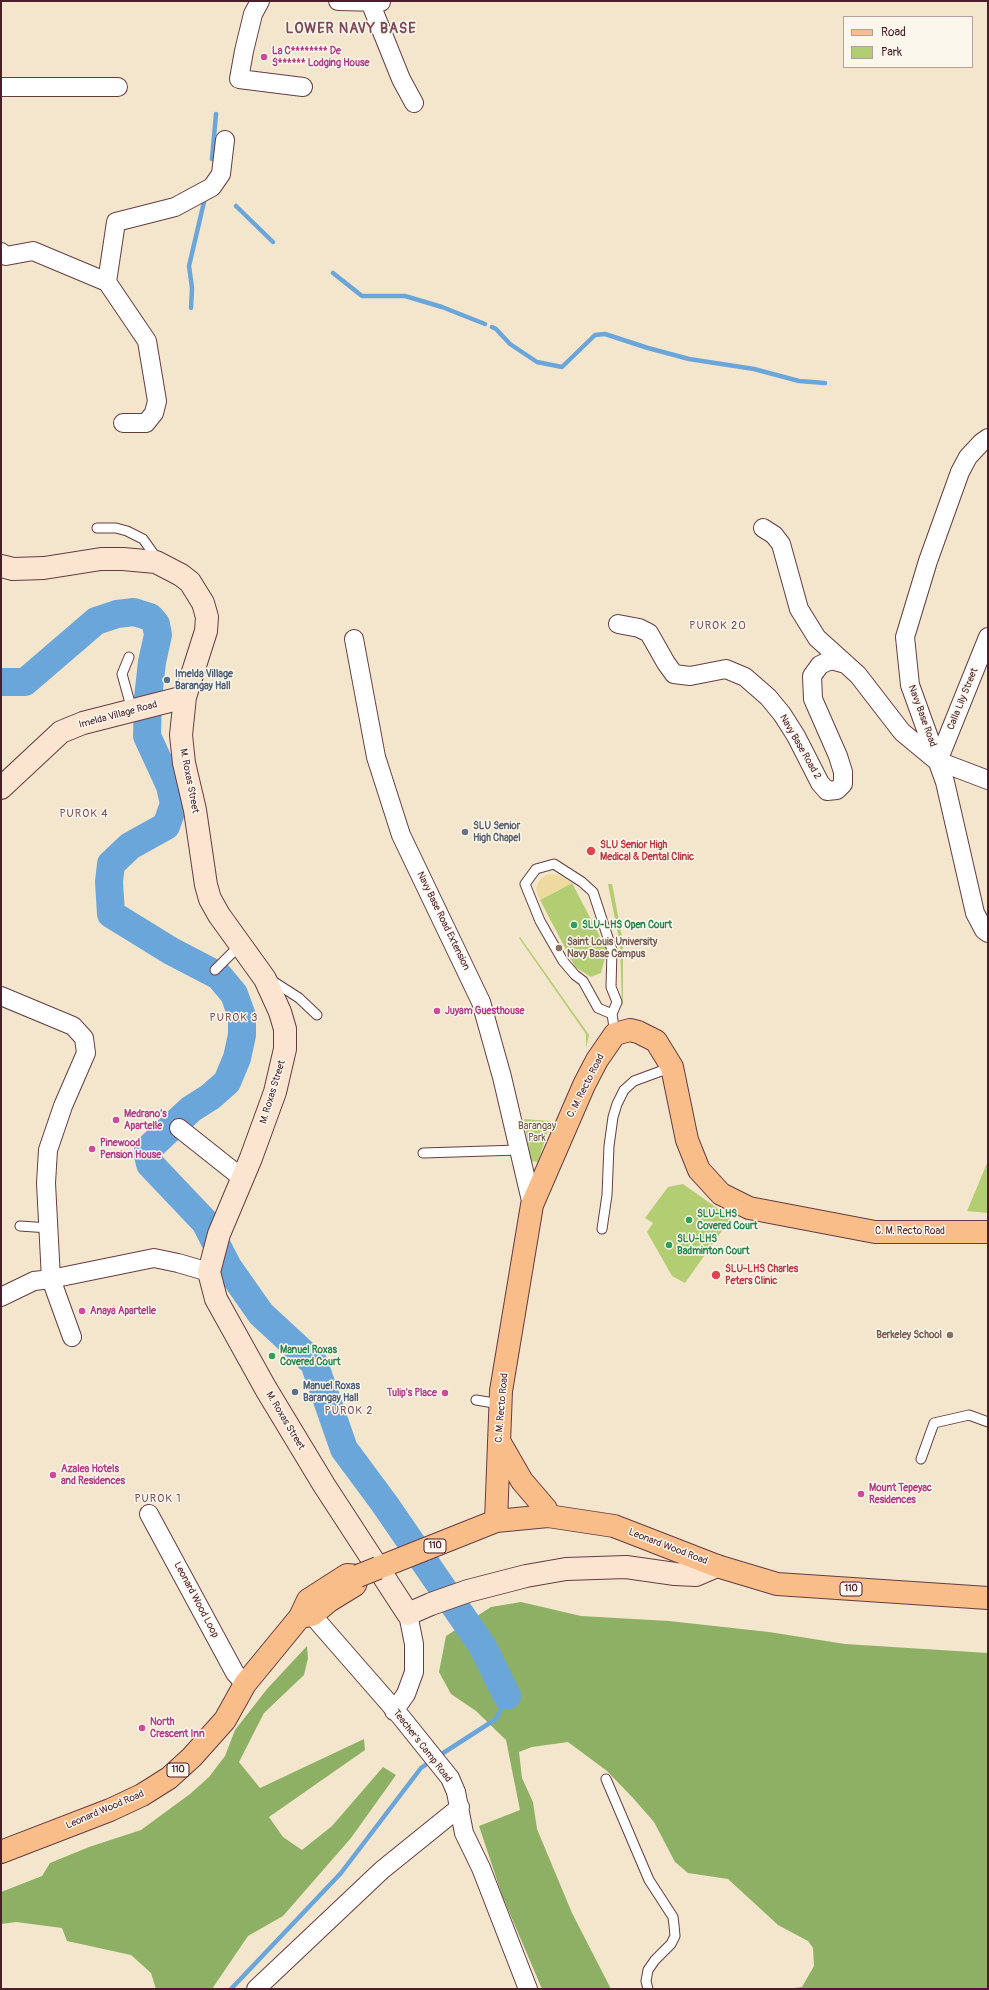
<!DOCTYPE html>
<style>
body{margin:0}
#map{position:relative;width:989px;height:1990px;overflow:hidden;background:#f4e6cd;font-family:Pangolin,sans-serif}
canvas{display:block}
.frame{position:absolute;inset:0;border:2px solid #4a1f2b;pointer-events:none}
.legend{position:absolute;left:843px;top:16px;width:130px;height:52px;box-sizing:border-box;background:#fbf7ec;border:1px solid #b4a19f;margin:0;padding:5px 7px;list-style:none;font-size:12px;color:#4a1f2b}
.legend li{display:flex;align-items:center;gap:8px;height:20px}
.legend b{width:20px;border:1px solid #b4a19f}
</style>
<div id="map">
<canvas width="989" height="1990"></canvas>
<div class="frame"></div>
<ul class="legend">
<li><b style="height:5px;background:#f8bd89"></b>Road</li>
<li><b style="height:11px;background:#b3cd73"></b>Park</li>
</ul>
</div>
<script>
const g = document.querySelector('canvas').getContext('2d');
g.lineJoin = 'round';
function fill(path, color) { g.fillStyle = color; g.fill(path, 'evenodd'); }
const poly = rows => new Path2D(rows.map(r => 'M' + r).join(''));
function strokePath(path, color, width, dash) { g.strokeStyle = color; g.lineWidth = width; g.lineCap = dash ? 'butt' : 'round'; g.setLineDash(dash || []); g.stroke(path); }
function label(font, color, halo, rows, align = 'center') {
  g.font = font + ' Pangolin,sans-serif'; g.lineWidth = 3; g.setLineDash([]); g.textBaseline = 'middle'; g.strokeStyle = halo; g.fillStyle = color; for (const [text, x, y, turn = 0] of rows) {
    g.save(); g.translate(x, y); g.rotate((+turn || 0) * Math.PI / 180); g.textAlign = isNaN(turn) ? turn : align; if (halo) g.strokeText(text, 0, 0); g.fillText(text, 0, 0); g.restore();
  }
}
fill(poly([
 [572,883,607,950,601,973,591,977,575,967,540,900],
 [608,884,612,884,623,942,623,1002,622,1007,620,944],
 [520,937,589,1035,586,1048,586,1034,519,938],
 [524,1119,551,1121,538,1162,531,1161],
 [988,1161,988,1213,967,1211],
 [683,1184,731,1218,685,1283,672,1276,647,1232,653,1223,645,1218,668,1187]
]), '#b3cd73');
fill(poly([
 [521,1602,581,1616,669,1621,769,1632,845,1644,988,1653,988,1989,787,1989,802,1987,814,1966,813,1948,808,1941,778,1925,728,1879,688,1873,675,1862,654,1822,633,1798,607,1771,568,1742,532,1747,519,1752,522,1778,533,1802,537,1829,572,1913,611,1989,542,1989,502,1895,479,1826,520,1810,506,1740,476,1711,451,1694,439,1672,446,1636,491,1607],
 [307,1646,308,1658,304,1675,264,1713,239,1762,260,1788,364,1739,365,1750,269,1817,283,1837,302,1850,332,1826,383,1767,396,1775,351,1838,283,1916,248,1936,212,1989,156,1989,151,1973,131,1955,67,1941,62,1928,16,1922,1,1924,1,1892,42,1876,50,1863,89,1847,141,1830,190,1794,209,1777,225,1756,235,1730,267,1689]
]), '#8eb065');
fill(poly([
 [554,874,562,877,572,883,540,900,536,890,539,881,546,875]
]), '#eeda9e');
strokePath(poly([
 [212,159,216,114],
 [236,206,273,242],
 [333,273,362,296,405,296,442,307,485,324],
 [191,308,192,288,189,266,204,202],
 [492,327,496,329,510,344,537,362,562,367,595,335,605,334,648,348,689,359,754,369,799,381,825,383],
 [437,1757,496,1719,507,1696],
 [231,1989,341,1873,421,1768,431,1761]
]), '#6ba6db', 4.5);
strokePath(poly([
 [1,682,25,682,96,621,117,614,134,612,150,617,156,624,158,635,152,662,148,698,147,736,170,786,174,804,166,826,130,846,111,864,109,882,111,914,171,951,219,976,234,994,242,1016,242,1035,237,1058,227,1082,210,1097,191,1109,148,1149,148,1155,150,1164,205,1222,228,1267,261,1314,314,1363,344,1449,384,1503,483,1647,507,1696]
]), '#6ba6db', 28);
const lane = poly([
 [97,528,116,528,127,531,143,539,158,560],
 [129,657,122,674,132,710],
 [215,970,241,944],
 [271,980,299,998,317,1015],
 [612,1014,598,1008,583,981,575,975,563,961,540,921,525,884,536,869,554,864,582,882,593,892,612,950,611,987,617,1002,612,1014,615,1034],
 [423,1153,519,1150],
 [20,1226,49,1228],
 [602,1229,607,1195,609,1146,613,1117,617,1104,624,1090,634,1081,672,1067],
 [476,1400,500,1404],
 [921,1459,934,1423,969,1415,988,1422],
 [606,1779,649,1880,673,1917,674,1925,675,1936,671,1944,655,1960,648,1970,646,1981,648,1989]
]);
const street = poly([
 [260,1,253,14,244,51,239,79,303,87],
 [338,1,381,2],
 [370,2,401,79,414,103],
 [1,87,118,87],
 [1,252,6,256,33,251,107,282,147,341,157,401,154,413,146,423,123,423],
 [107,282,116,222,175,207,212,187,221,174,225,140],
 [988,438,981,443,968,457,960,472,928,561,905,637,910,685,945,782,975,913,984,930,988,933],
 [763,528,774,535,781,544,799,609,817,638,858,675,902,732,937,761],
 [618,624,639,628,649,633,666,663,674,674,690,676,726,669,745,677,768,697,782,714,796,736,820,783,827,791,837,790,843,784,843,772,838,756,813,699,812,676,820,665,831,660,846,664],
 [354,639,376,757,401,835,481,1002,502,1077,532,1205],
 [938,761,988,637],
 [938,761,988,780],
 [1,996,73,1026,84,1038,86,1053,63,1106,48,1150,46,1183,51,1279,154,1258,178,1263,209,1272],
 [179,1128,242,1178],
 [1,1297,34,1281,51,1279,72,1337],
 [149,1514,235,1673,245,1684],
 [312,1615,401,1717,450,1778,456,1792,464,1833,481,1868,528,1989],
 [394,1711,406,1694,414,1672,414,1644,408,1614],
 [256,1989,382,1870,460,1807]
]);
const secondary = poly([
 [1,566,13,569,44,568,101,559,123,559,156,562,181,575,190,582,203,603,207,617,206,631,185,697,181,735,184,763,195,810,206,885,210,899,219,915,265,979,280,1012,285,1029,285,1049,275,1092,251,1158,219,1234,209,1272,216,1299,266,1389,324,1485,408,1614,431,1604,468,1591,526,1576,566,1569,626,1567,675,1574,696,1575,717,1566],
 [1,788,61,732,83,723,185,697]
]);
const primary = poly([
 [499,1441,522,1481,546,1509,548,1516],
 [496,1521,501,1391,532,1205,584,1085,597,1060,615,1034,630,1030,638,1032,656,1041,672,1067,687,1140,699,1170,721,1194,749,1208,875,1232,988,1232],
 [378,1568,496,1521,548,1516,614,1526,717,1566,777,1584,988,1598],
 [1,1852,110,1810,142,1795,169,1778,192,1757,225,1720,245,1684,300,1617,308,1600,347,1575,358,1576,355,1585,329,1601,312,1615,300,1617]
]);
strokePath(lane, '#643d43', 11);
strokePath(street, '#643d43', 20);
strokePath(secondary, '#643d43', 24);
strokePath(primary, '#643d43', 24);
strokePath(lane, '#fff', 9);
strokePath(street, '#fff', 18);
strokePath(secondary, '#fce5d0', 22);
strokePath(primary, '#f8bd89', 22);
const primaryBridge = poly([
 [358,1576,378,1568]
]);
strokePath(primaryBridge, '#643d43', 24, []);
strokePath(primaryBridge, '#f8bd89', 22);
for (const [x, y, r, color] of [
 [264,57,4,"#d1479c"],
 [167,680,4,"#5c6f8a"],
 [465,832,4,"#6b7280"],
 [591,851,5,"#e0444e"],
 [574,925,4,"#2e9e5b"],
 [559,948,4,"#8d6e63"],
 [437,1011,4,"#d1479c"],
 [116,1120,4,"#d1479c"],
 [92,1149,4,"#d1479c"],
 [689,1220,4,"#2e9e5b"],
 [669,1245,4,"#2e9e5b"],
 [716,1275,5,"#e0444e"],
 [82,1311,4,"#d1479c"],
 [950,1335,4,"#8d6e63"],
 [272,1356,4,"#2e9e5b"],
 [295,1392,4,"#5c6f8a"],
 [445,1393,4,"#d1479c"],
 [53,1475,4,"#d1479c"],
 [861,1494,4,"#d1479c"],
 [142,1728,4,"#d1479c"]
]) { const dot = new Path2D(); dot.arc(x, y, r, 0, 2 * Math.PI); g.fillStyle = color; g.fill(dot); strokePath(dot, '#fbf7ec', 1.5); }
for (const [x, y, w] of [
 [435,1546,22],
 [851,1589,22],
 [178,1770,22]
]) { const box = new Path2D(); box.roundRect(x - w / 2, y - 7, w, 14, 3); g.fillStyle = '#fbf7ec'; g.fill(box); strokePath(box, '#4a1f2b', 1); }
label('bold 9px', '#4a1f2b', null, [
 ["110",435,1546],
 ["110",851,1589],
 ["110",178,1770]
]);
label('bold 10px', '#b23c85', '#fbf7ec', [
 ["La C******** De",272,51],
 ["S****** Lodging House",272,63],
 ["Juyam Guesthouse",445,1011],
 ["Medrano's",124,1114],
 ["Apartelle",124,1126],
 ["Pinewood",100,1143],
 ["Pension House",100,1155],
 ["Anaya Apartelle",90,1311],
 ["Tulip's Place",437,1393,"right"],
 ["Azalea Hotels",61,1469],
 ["and Residences",61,1481],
 ["Mount Tepeyac",869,1488],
 ["Residences",869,1500],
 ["North",150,1722],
 ["Crescent Inn",150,1734]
], 'left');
label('bold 10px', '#4e5e75', '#fbf7ec', [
 ["Imelda Village",175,674],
 ["Barangay Hall",175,686],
 ["Manuel Roxas",303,1386],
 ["Barangay Hall",303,1398]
], 'left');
label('10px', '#4a1f2b', '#fbf7ec', [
 ["Calla Lily Street",963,699,-68],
 ["Imelda Village Road",118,715,-15],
 ["Navy Base Road",922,716,70],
 ["Navy Base Road 2",800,747,60],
 ["M. Roxas Street",189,781,79],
 ["Navy Base Road Extension",443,921,64],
 ["C. M. Recto Road",586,1086,-63],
 ["M. Roxas Street",273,1092,-73],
 ["C. M. Recto Road",910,1231],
 ["C. M. Recto Road",502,1408,-85],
 ["M. Roxas Street",285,1421,59],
 ["Leonard Wood Road",668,1547,21],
 ["Leonard Wood Loop",196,1600,62],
 ["Teacher's Camp Road",422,1746,52],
 ["Leonard Wood Road",105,1810,-23]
]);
label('bold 10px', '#5b616d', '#fbf7ec', [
 ["SLU Senior",473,826],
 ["High Chapel",473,838]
], 'left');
label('bold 10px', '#be3a42', '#fbf7ec', [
 ["SLU Senior High",600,845],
 ["Medical & Dental Clinic",600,857],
 ["SLU-LHS Charles",725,1269],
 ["Peters Clinic",725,1281]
], 'left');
label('bold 10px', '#27864d', '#fbf7ec', [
 ["SLU-LHS Open Court",582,925],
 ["SLU-LHS",697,1214],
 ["Covered Court",697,1226],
 ["SLU-LHS",677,1239],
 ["Badminton Court",677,1251],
 ["Manuel Roxas",280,1350],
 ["Covered Court",280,1362]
], 'left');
label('bold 10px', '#785e54', '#fbf7ec', [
 ["Saint Louis University",567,942],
 ["Navy Base Campus",567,954],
 ["Berkeley School",942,1335,"right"]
], 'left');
label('10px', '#6a5341', '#fbf7ec', [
 ["Barangay",537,1126],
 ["Park",537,1138]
]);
g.letterSpacing = '1px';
label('11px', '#7e495a', '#fbf7ec', [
 ["PUROK 20",718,626],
 ["PUROK 4",84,814],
 ["PUROK 3",234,1018],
 ["PUROK 2",349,1411],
 ["PUROK 1",158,1499]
]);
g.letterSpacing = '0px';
g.letterSpacing = '1px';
label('bold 14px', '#7e495a', '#fbf7ec', [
 ["LOWER NAVY BASE",351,29]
]);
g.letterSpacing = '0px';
</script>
